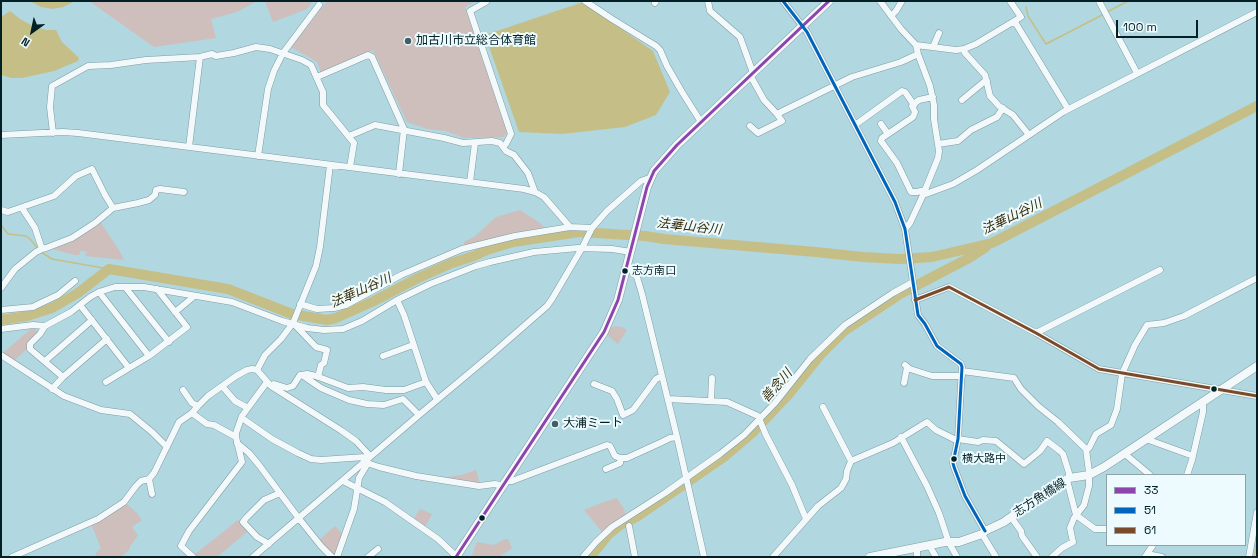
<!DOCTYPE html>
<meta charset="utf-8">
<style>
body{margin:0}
#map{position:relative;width:1258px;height:558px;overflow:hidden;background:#b1d7e0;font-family:"Space Grotesk",sans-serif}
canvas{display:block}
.frame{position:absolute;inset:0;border:2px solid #022025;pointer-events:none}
.legend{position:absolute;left:1106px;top:474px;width:140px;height:72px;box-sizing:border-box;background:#edfbfe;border:1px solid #8fa3a7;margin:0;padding:5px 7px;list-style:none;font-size:12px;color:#022025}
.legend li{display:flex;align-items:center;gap:8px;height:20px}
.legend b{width:20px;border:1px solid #8fa3a7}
.north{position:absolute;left:12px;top:12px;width:40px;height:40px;-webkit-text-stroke:3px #edfbfe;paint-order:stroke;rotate:213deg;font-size:11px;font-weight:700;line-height:16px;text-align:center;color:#022025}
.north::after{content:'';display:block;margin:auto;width:14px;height:18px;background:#022025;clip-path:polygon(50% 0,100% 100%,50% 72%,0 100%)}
.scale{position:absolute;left:1116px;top:20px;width:82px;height:18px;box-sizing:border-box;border:2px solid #022025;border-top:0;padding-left:5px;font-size:12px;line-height:14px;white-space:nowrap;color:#022025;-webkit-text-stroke:3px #edfbfe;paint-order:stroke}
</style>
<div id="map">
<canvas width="1258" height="558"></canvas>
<div class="frame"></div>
<ul class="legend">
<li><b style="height:5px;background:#8e44ad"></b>33</li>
<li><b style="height:5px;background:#0065bd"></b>51</li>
<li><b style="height:5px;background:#7a4b2a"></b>61</li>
</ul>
<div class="north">N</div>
<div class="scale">100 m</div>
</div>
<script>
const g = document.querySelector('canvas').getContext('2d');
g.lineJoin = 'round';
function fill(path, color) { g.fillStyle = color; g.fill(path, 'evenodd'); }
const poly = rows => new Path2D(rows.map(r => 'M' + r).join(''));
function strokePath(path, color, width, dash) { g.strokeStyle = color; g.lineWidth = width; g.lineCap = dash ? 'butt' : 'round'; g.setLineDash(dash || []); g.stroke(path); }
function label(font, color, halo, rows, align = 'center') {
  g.font = font + ' "Space Grotesk","Noto Sans JP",sans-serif'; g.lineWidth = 4; g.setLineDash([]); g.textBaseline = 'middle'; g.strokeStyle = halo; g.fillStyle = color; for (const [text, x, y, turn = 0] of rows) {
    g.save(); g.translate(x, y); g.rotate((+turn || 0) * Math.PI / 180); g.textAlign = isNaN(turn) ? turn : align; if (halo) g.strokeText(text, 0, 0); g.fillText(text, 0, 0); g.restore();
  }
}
fill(poly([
 [89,1,257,1,237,12,211,19,216,38,154,47],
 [265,1,313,1,307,9,273,22],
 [327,1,476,1,465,7,507,132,504,137,464,138,446,131,427,129,407,122,373,50,321,73,317,62,291,47],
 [520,210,540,223,546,229,467,247,464,245,464,242,475,236,496,217],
 [99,220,119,250,124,260,86,256,85,255,87,252,80,251,79,255,75,255,52,249,51,248],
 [614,326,622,327,627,330,618,344,607,335,610,329],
 [33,327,38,333,27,342,27,349,20,355,14,361,3,353],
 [476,470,480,484,447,480,447,477,461,475],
 [617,498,621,505,622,505,627,516,603,533,584,510,604,502],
 [126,503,138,514,138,515,142,520,132,527,138,535,129,548,129,550,121,557,95,557,96,553,101,548,91,524],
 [420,509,432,514,425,527,413,520],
 [238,520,248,531,217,557,196,557,194,555],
 [335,526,344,535,336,557,319,540],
 [505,539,508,539,512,548,499,557,471,557,477,542,494,545]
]), '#cebfbc');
fill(poly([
 [30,1,75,1,63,7,53,9,41,7],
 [583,2,653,51,670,92,656,115,625,127,562,134,519,132,485,35],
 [10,11,20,19,33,26,46,30,56,30,62,42,79,58,78,61,54,71,22,78,11,78,2,75,1,71,1,17]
]), '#c5bf87');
strokePath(poly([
 [1026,7,1028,16,1046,44,1104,14],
 [1107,12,1128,1],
 [1,225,8,234,26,236,30,239,39,250],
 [41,252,52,259,109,269],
 [1254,557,1257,541]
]), '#c5bf87', 1.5);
strokePath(poly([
 [1,320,27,316,52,308,78,293,109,269,228,289,292,314,327,320,336,318,374,301,418,278,452,263,474,256,487,250,513,242,579,232,645,236,664,239,816,252,863,257,900,259,932,257,992,243,1257,106],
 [590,557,608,535,620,525,638,516,724,457,752,433,788,395,821,354,844,331,900,294,969,258,986,247]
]), '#c5bf87', 10);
const minor = poly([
 [585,1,612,19,656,46,660,50,667,66,682,92,701,122],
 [708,1,710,11,740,37,753,73],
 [783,1,807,32,895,202,905,229,918,315,925,324,937,346,961,364,962,367,958,439,953,463,954,467,965,496,985,531],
 [880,1,901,29,916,45,918,54,930,86,934,105,934,119,939,151,938,158,923,195,910,223,905,229],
 [1099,1,1137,73],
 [486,2,470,11,511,134,506,144],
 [655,3,656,1],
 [891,16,896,11,902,1],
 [1015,22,1068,109],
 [916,45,956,50,964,49,976,44,1021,17,1010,1],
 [933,47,939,33],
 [964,49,965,53,985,75,990,96,999,106,1013,115,1029,135],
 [750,75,764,100,777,114,782,121,758,133,750,126],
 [317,77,368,55,372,57,404,129,399,174],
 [962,100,985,81,987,81],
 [777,114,852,77,901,62,918,54],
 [881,124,888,134],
 [855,125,902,91,905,92,914,105],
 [53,133,50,107,52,86,88,66,111,65,146,60,200,57,212,54,216,56,234,53,256,47,270,49,302,60,311,65,323,92,323,105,354,143,350,167],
 [1,135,63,132,78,133,524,189,535,192,544,197,570,227,592,228],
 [349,136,375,125,444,138,463,143,492,141,500,143,506,151,514,155,528,173,535,192],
 [938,144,958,141,971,130,997,117,1003,108],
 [189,147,200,57],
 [258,156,268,89,274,71,283,53,319,5],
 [470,182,475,143],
 [925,190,917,192,911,192,897,163,881,141,882,138,913,117,915,112,912,106,915,103,919,100,933,97],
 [923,195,953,184,977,170,1063,112,1257,12],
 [22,208,35,228,42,249],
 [113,208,138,203,149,200,155,195,156,190,160,189,184,192],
 [1,210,8,212,54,196,76,176,92,169,105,195,113,208,95,223,72,238,46,248,42,249,36,252,15,269,1,288],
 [627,266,637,277,642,294,677,437,704,557],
 [125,287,169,342],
 [99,292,149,356],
 [397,300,404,315,426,382,437,399],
 [915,300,949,287,1036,333,1099,369,1257,396],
 [300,304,317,309,334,308,346,305,401,275,462,249,515,236,570,227],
 [80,305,129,368,149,356,187,327,157,289],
 [1,310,33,307,41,303,58,295,75,281],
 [175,312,192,298],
 [294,324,316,347,327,350,324,363,321,365,318,377],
 [45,326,40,334,30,344,30,349,63,377],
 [1,329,33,325,45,326,71,312,90,297,99,292,115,287,144,287,232,302,282,321,307,328,324,330,343,329,362,321,397,300,430,284,476,266,490,262,534,252,578,248,612,249,631,252],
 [1036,333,1160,270],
 [1,355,64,396,101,410,130,414,152,432,167,447],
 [383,356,413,345],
 [45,361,92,320],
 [905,365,910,369,932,376,962,376],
 [257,370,265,355,281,339,293,323,316,266,320,247,330,165],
 [962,371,1014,378,1021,389,1038,406,1058,422,1086,449,1089,472,1089,486,1084,505,1074,518,1070,528,1073,542,1062,548,1052,557],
 [302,375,307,374,316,376,348,388,363,387,386,390,404,390,426,382],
 [106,382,129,368],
 [904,383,907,367],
 [274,384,287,388,293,386,300,375,302,375,321,388,349,400,367,404,384,405,403,399,419,415],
 [594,384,612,391,617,399,623,415,633,410,656,379,662,376],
 [222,386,235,401,248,408],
 [52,389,63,377,107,339],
 [183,390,192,403,198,406],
 [668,399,727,402,758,416,766,435,792,485,806,519],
 [711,401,712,378],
 [823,407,851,461],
 [192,413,207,424,214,425,236,437],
 [242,418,272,439,298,453,311,459,321,460,365,457,367,459],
 [901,437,927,486,939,513,949,543,957,557],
 [958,439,978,442,983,440,996,441,1024,464,1040,451,1047,441,1060,451,1063,454,1069,473,1069,478],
 [1146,439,1193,456],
 [237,443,249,453,259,465,297,516,321,546,332,557],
 [1089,448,1096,434,1111,425,1117,409,1122,374,1135,345,1147,325,1164,323,1184,316,1257,278],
 [1125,454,1150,475],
 [365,461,370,464,379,467,416,476,479,486,495,484,502,486],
 [606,469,620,463,621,458],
 [1187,475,1192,460,1203,412,1203,401],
 [149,479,152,494],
 [1067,480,1076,515,1095,529,1107,529],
 [343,481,385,502,438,539,457,557],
 [506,481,512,481,607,445,610,446,615,456,620,458,627,458,662,442,670,438,677,437],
 [1011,517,1021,531,1022,536,1037,557],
 [629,526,635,557],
 [982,534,996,557],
 [269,544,257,537,243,522,246,518,264,500,280,493],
 [929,545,936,557],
 [917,547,917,557],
 [1147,554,1162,557],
 [12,557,98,519,124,502,136,486,141,481,149,479,154,473,179,422,192,413,198,406,208,396,236,376,247,370,252,369,257,370,271,386,342,431,356,441,370,456],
 [193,557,181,546,189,531,242,462,236,437,236,433,242,416,267,382],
 [253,557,419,415,492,354,547,306,552,299,582,248,592,228,607,211,641,181,652,177],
 [337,557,354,509,359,478,368,463],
 [368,557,378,549],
 [583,557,596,542,612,527,665,493,720,454,744,435,775,403,810,359,845,325,893,293,913,282],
 [773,557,818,506,841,488,846,479,847,471,851,461,893,443,927,422,936,430,958,441],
 [1145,557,1153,545],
 [1249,557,1257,512]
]);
const major = poly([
 [456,557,604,332,618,300,647,187,654,171,677,145,829,1],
 [870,557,945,542,959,542,982,534,985,531,1004,522,1046,492,1069,478,1089,475,1104,467,1257,366]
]);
strokePath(minor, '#7e9ca3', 7);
strokePath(major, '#7e9ca3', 9);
strokePath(minor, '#f3f9fa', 6);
strokePath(major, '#f3f9fa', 8);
strokePath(poly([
 [456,557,604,332,618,300,647,187,654,171,677,145,829,1]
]), '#8e44ad', 3);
strokePath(poly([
 [783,1,807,32,895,202,905,229,918,315,925,324,937,346,961,364,962,367,958,439,953,463,954,467,965,496,985,531]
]), '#0065bd', 3);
strokePath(poly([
 [915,300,949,287,1036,333,1099,369,1257,396]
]), '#7a4b2a', 3);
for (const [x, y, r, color] of [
 [408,41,4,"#3f6066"],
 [625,271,3.5,"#022025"],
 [1214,389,3.5,"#022025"],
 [555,424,4,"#3f6066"],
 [954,459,3.5,"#022025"],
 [482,518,3.5,"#022025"]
]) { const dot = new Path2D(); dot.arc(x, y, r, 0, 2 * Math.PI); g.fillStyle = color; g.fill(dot); strokePath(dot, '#edfbfe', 1.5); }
label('11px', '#022025', '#edfbfe', [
 ["志方南口",632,271],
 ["横大路中",962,459]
], 'left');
label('12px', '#022025', '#edfbfe', [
 ["加古川市立総合体育館",416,41],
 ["大浦ミート",563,424]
], 'left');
label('12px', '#022025', '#edfbfe', [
 ["志方魚橋線",1040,498,-33]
]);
label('italic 13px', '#3a2f0a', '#edfbfe', [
 ["法華山谷川",1012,217,-26],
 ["法華山谷川",689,227,6],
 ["法華山谷川",361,291,-24],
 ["善念川",777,386,-49]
]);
</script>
